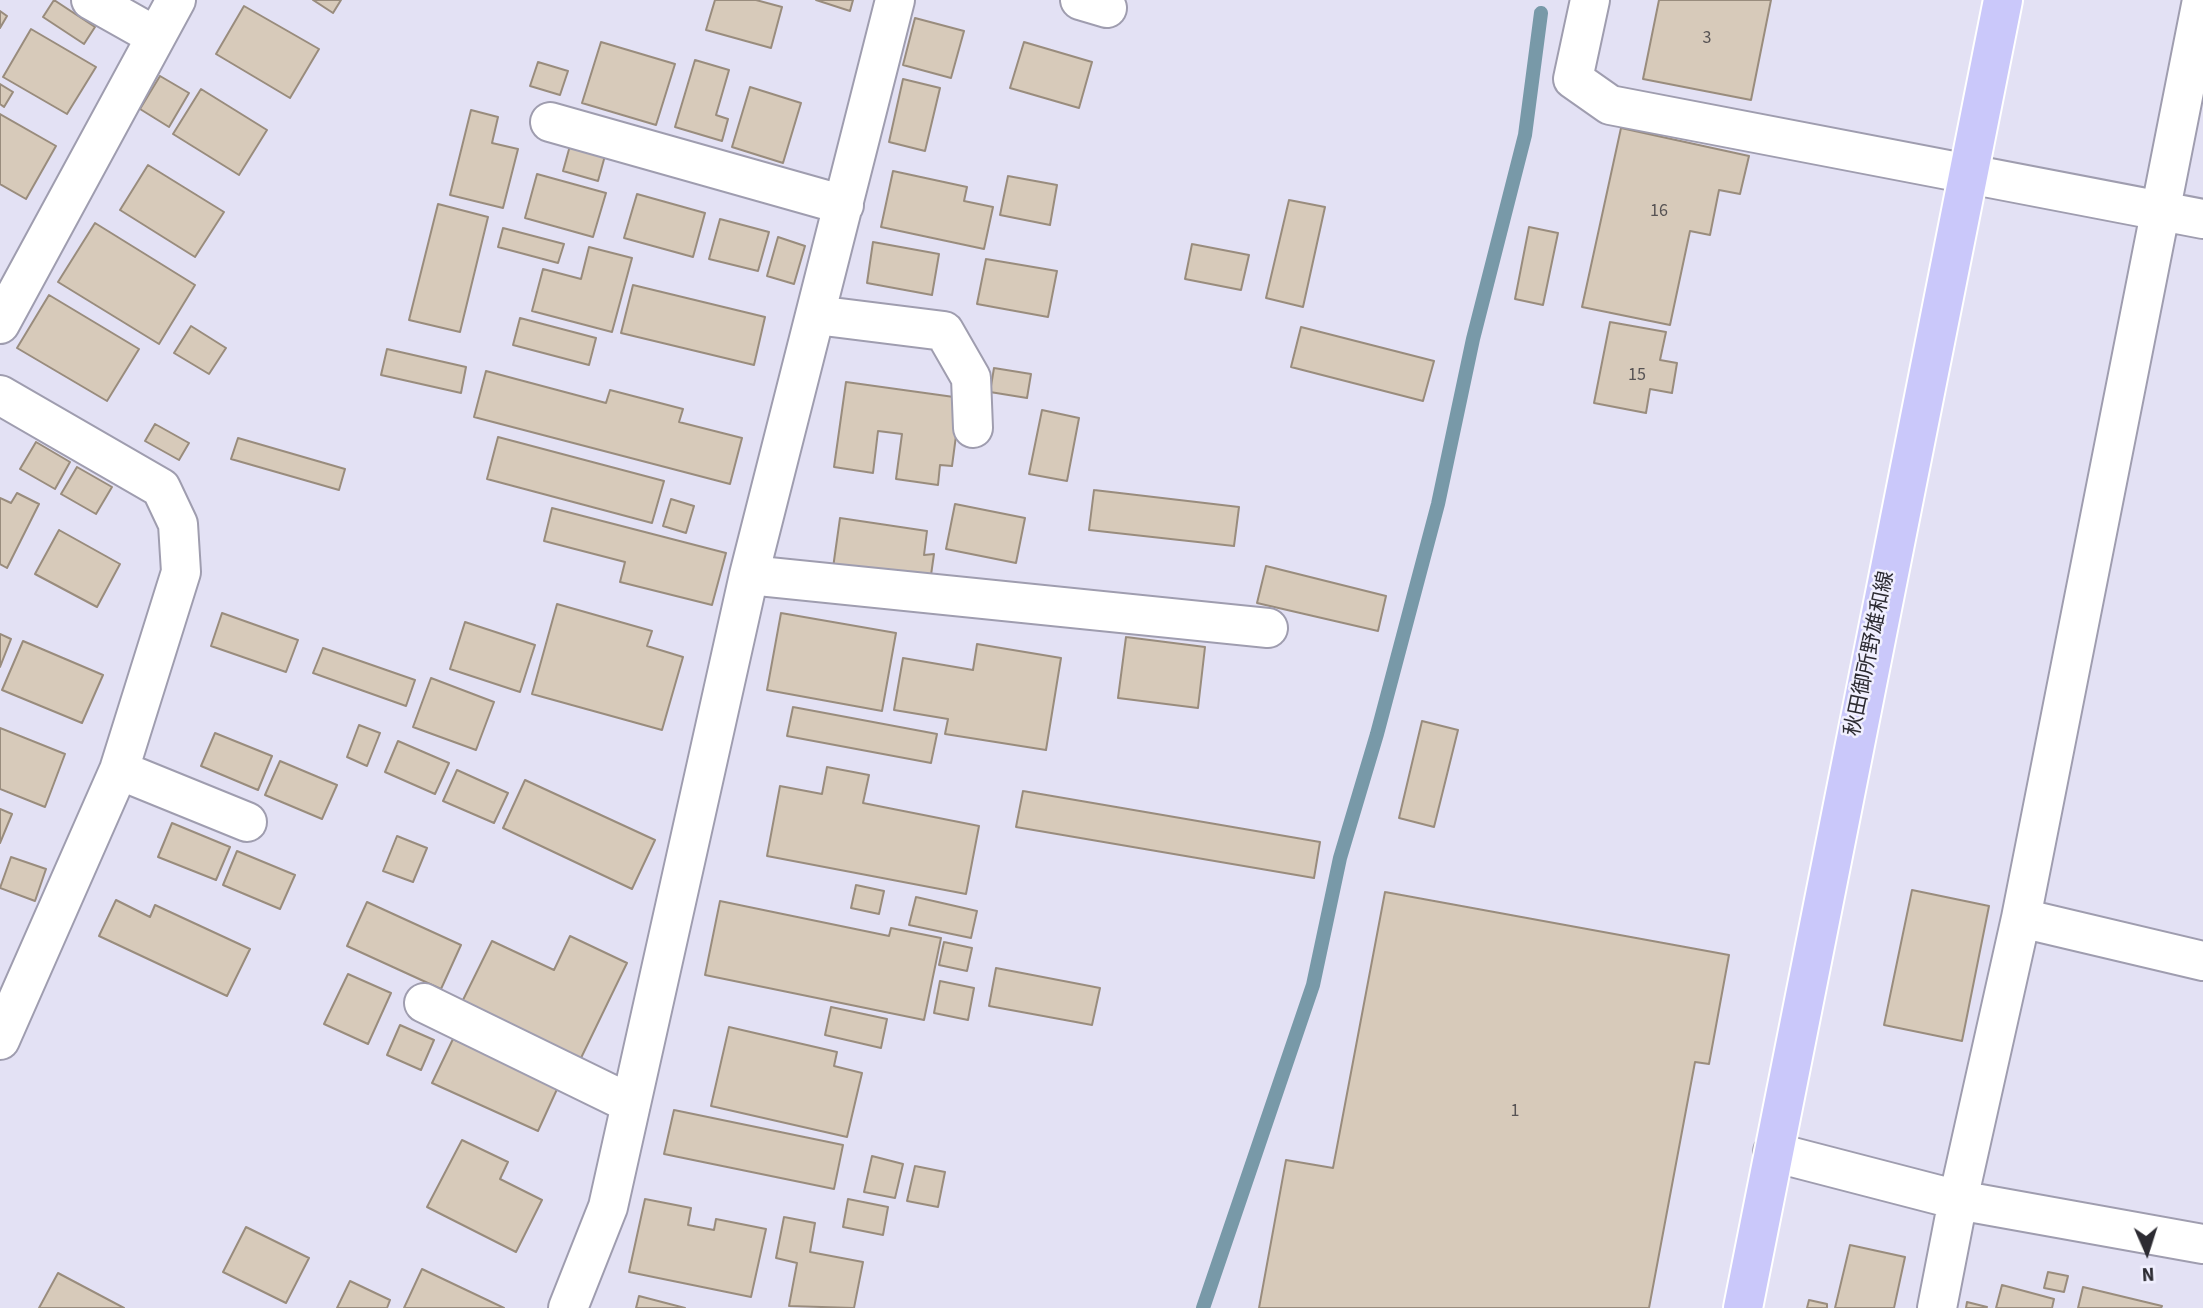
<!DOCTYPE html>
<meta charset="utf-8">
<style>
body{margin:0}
#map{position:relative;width:2203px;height:1308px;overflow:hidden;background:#e3e1f4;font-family:"Source Sans 3",sans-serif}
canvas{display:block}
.north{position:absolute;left:2112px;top:1217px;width:70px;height:70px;-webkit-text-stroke:5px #f0effe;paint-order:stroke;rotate:177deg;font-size:19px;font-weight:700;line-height:28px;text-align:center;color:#2c2b32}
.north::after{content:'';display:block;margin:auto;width:24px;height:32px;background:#2c2b32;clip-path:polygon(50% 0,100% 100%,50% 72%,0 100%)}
</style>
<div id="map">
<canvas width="2203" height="1308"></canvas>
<div class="north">N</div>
</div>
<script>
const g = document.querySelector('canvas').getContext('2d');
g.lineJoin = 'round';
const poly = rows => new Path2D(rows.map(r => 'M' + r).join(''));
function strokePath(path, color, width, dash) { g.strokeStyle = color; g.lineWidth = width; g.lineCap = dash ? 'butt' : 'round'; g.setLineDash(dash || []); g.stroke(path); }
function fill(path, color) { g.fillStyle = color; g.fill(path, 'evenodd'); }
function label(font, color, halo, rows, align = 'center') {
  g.font = font + ' "Source Sans 3","Noto Sans JP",sans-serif'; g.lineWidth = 5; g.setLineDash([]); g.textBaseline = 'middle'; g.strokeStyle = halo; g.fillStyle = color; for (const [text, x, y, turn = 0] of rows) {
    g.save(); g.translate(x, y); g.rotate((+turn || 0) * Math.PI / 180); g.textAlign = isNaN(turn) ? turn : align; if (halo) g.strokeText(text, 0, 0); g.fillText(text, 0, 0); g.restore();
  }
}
strokePath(poly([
 [1203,1308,1313,985,1340,858,1377,734,1438,504,1473,339,1525,135,1541,13]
]), '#7899a8', 14);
const building = poly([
 [54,0,95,27,84,44,43,17,54,0],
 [313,0,341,0,333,13,313,0],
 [715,0,756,0,782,7,771,48,706,30,715,0],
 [816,0,853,0,850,11,816,0],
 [1659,0,1771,0,1751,100,1643,79,1659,0],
 [244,6,319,49,290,98,216,54,244,6],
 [0,11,7,16,0,28,0,11],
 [915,18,964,31,951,78,903,65,915,18],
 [31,29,96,67,67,114,3,77,31,29],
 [601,42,675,64,656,125,582,103,601,42],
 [1024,42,1092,62,1079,108,1010,88,1024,42],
 [695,60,729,70,716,115,728,119,722,141,675,127,695,60],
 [538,62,568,71,560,95,530,86,538,62],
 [160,76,189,93,169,127,140,109,160,76],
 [903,79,940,88,925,151,889,142,903,79],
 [0,84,13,92,4,107,0,104,0,84],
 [750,87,801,103,783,163,732,147,750,87],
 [201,89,267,130,239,175,173,134,201,89],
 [471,110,498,117,492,143,518,149,503,208,450,195,471,110],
 [0,114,56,146,26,199,0,184,0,114],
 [1621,128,1749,156,1740,194,1719,190,1710,235,1690,231,1670,325,1582,307,1621,128],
 [571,142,606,152,598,181,563,171,571,142],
 [148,165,224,212,195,257,120,210,148,165],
 [893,171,967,187,964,201,993,207,984,249,881,227,893,171],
 [537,174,606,193,593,237,525,218,537,174],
 [1008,176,1057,185,1050,225,1000,215,1008,176],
 [637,194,705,213,693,257,624,238,637,194],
 [1289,200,1325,207,1303,307,1266,298,1289,200],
 [438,204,488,217,460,332,409,320,438,204],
 [720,219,769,232,758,271,709,259,720,219],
 [95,223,195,285,159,344,58,282,95,223],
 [1529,227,1558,233,1543,305,1515,299,1529,227],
 [503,228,564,244,558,263,498,247,503,228],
 [778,237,805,246,794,284,767,276,778,237],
 [873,242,939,254,932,295,867,283,873,242],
 [1192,244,1249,255,1241,290,1185,279,1192,244],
 [589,247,632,258,612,332,532,311,543,269,581,279,589,247],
 [986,259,1057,271,1048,317,977,304,986,259],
 [633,285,765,317,754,365,621,333,633,285],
 [49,295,139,349,107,401,17,348,49,295],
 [520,318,596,338,589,365,513,345,520,318],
 [1610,322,1666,332,1660,360,1677,363,1672,393,1650,389,1646,413,1594,403,1610,322],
 [191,326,226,348,209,374,174,353,191,326],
 [1301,327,1434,361,1423,401,1291,367,1301,327],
 [387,349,466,367,461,393,381,375,387,349],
 [994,368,1031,374,1027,398,990,392,994,368],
 [486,371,606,403,610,390,683,409,679,422,742,438,730,484,474,417,486,371],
 [846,382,961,398,952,466,940,465,938,485,896,479,902,434,878,431,873,473,834,467,846,382],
 [1042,410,1079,418,1067,481,1029,474,1042,410],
 [155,424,189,443,179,460,145,441,155,424],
 [498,437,664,481,652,523,487,479,498,437],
 [238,438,345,469,339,490,231,459,238,438],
 [36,442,70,462,55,489,20,469,36,442],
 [77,467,112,487,96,514,61,494,77,467],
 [1094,490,1239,507,1234,546,1089,530,1094,490],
 [17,493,39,504,7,568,0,564,0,498,11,503,17,493],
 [671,499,694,506,686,533,663,526,671,499],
 [955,504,1025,518,1016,563,946,549,955,504],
 [552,508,726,553,712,605,620,582,625,562,544,541,552,508],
 [840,518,927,531,924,555,934,554,930,582,833,568,840,518],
 [59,530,120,564,97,607,35,574,59,530],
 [1266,566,1386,596,1378,631,1257,603,1266,566],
 [557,604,652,631,647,646,683,657,662,730,532,694,557,604],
 [222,613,298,640,286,672,211,646,222,613],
 [781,613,896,633,882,711,767,690,781,613],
 [465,622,535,645,520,692,450,669,465,622],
 [0,634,11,639,0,667,0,634],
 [1126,637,1205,647,1198,708,1118,698,1126,637],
 [23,641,103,675,82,723,2,690,23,641],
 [977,644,1061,658,1046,750,945,734,948,719,894,710,903,658,973,670,977,644],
 [323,648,415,680,406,706,313,673,323,648],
 [431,678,494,702,476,750,413,727,431,678],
 [793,707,937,734,931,763,787,736,793,707],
 [1422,721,1458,730,1434,827,1399,818,1422,721],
 [359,725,380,733,367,766,347,757,359,725],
 [0,728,65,754,45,807,0,789,0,728],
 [215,733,272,756,258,790,201,766,215,733],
 [398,741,449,763,435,794,385,772,398,741],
 [280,761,337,785,322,819,265,795,280,761],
 [827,767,869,775,863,803,979,826,966,894,767,856,780,786,822,794,827,767],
 [457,770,508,793,494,823,443,801,457,770],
 [525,780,655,840,632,889,503,828,525,780],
 [1023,791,1320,842,1314,878,1016,827,1023,791],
 [0,809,12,814,0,843,0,809],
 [172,823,230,847,216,880,158,857,172,823],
 [397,836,427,848,413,882,383,871,397,836],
 [237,851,295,875,280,909,223,885,237,851],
 [11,857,46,869,35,901,0,888,11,857],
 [856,885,884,891,879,914,851,908,856,885],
 [1912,890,1989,906,1962,1041,1884,1025,1912,890],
 [1385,892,1729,955,1709,1064,1695,1062,1649,1308,1259,1308,1286,1160,1333,1168,1385,892],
 [916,897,977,911,971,938,909,925,916,897],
 [116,900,150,917,155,905,250,949,227,996,99,936,116,900],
 [720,901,889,936,891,928,941,938,924,1020,705,975,720,901],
 [367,902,461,945,441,989,347,946,367,902],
 [570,936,627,963,580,1060,461,1004,492,941,554,970,570,936],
 [944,942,972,948,967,971,939,965,944,942],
 [996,968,1100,988,1092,1025,989,1006,996,968],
 [348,974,391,993,368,1044,324,1024,348,974],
 [940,981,974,988,968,1020,934,1013,940,981],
 [831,1007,887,1019,881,1048,825,1035,831,1007],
 [400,1025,434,1040,421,1070,387,1055,400,1025],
 [729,1027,837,1052,834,1066,862,1073,847,1137,711,1106,729,1027],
 [453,1039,558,1087,538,1131,432,1083,453,1039],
 [674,1110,843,1145,834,1189,664,1154,674,1110],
 [462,1140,508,1162,500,1179,542,1200,516,1252,427,1207,462,1140],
 [872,1156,903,1164,895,1198,864,1192,872,1156],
 [915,1166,945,1172,938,1207,907,1201,915,1166],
 [645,1199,691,1208,688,1225,714,1230,716,1219,766,1229,751,1297,629,1272,645,1199],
 [848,1199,888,1207,883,1235,843,1227,848,1199],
 [784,1217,815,1223,810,1252,863,1262,854,1308,789,1306,797,1263,776,1258,784,1217],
 [246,1227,309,1258,286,1303,223,1272,246,1227],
 [1850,1245,1905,1257,1894,1308,1835,1308,1850,1245],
 [422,1269,504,1308,404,1308,422,1269],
 [2048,1272,2068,1276,2064,1292,2044,1288,2048,1272],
 [58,1273,124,1308,39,1308,58,1273],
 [350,1281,390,1300,387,1308,337,1308,350,1281],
 [2002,1285,2054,1299,2052,1308,1996,1308,2002,1285],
 [2083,1287,2162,1306,2161,1308,2078,1308,2083,1287],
 [639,1296,685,1308,636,1308,639,1296],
 [1809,1300,1827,1304,1827,1308,1807,1308,1809,1300],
 [1967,1302,1987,1307,1986,1308,1966,1308,1967,1302]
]);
fill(building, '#d7caba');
strokePath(building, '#998c7d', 2);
const minor = poly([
 [91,0,155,36],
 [1080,0,1107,8],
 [1590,0,1573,79,1610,105,2203,219],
 [550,122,844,205],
 [816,315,944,331,971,378,973,428],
 [0,324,176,0],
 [0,395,161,488,178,524,181,572,119,770,0,1040],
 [749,575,1268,628],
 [119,770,247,822],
 [2021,918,2203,961],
 [424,1003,631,1104],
 [1773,1152,1958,1200,2203,1244],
 [568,1308,608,1207,749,575,895,0],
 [1937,1308,1958,1200,2021,918,2202,0]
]);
const primary = poly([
 [1743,1308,2003,0]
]);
strokePath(minor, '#9f9daf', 42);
strokePath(primary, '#fff', 42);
strokePath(minor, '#fff', 38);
strokePath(primary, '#cac8fa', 38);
label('18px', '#575354', null, [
 ["3",1707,39],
 ["16",1659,212],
 ["15",1637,376],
 ["1",1515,1112]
]);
label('21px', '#2c2b32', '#f0effe', [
 ["秋田御所野雄和線",1871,654,-78]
]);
</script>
